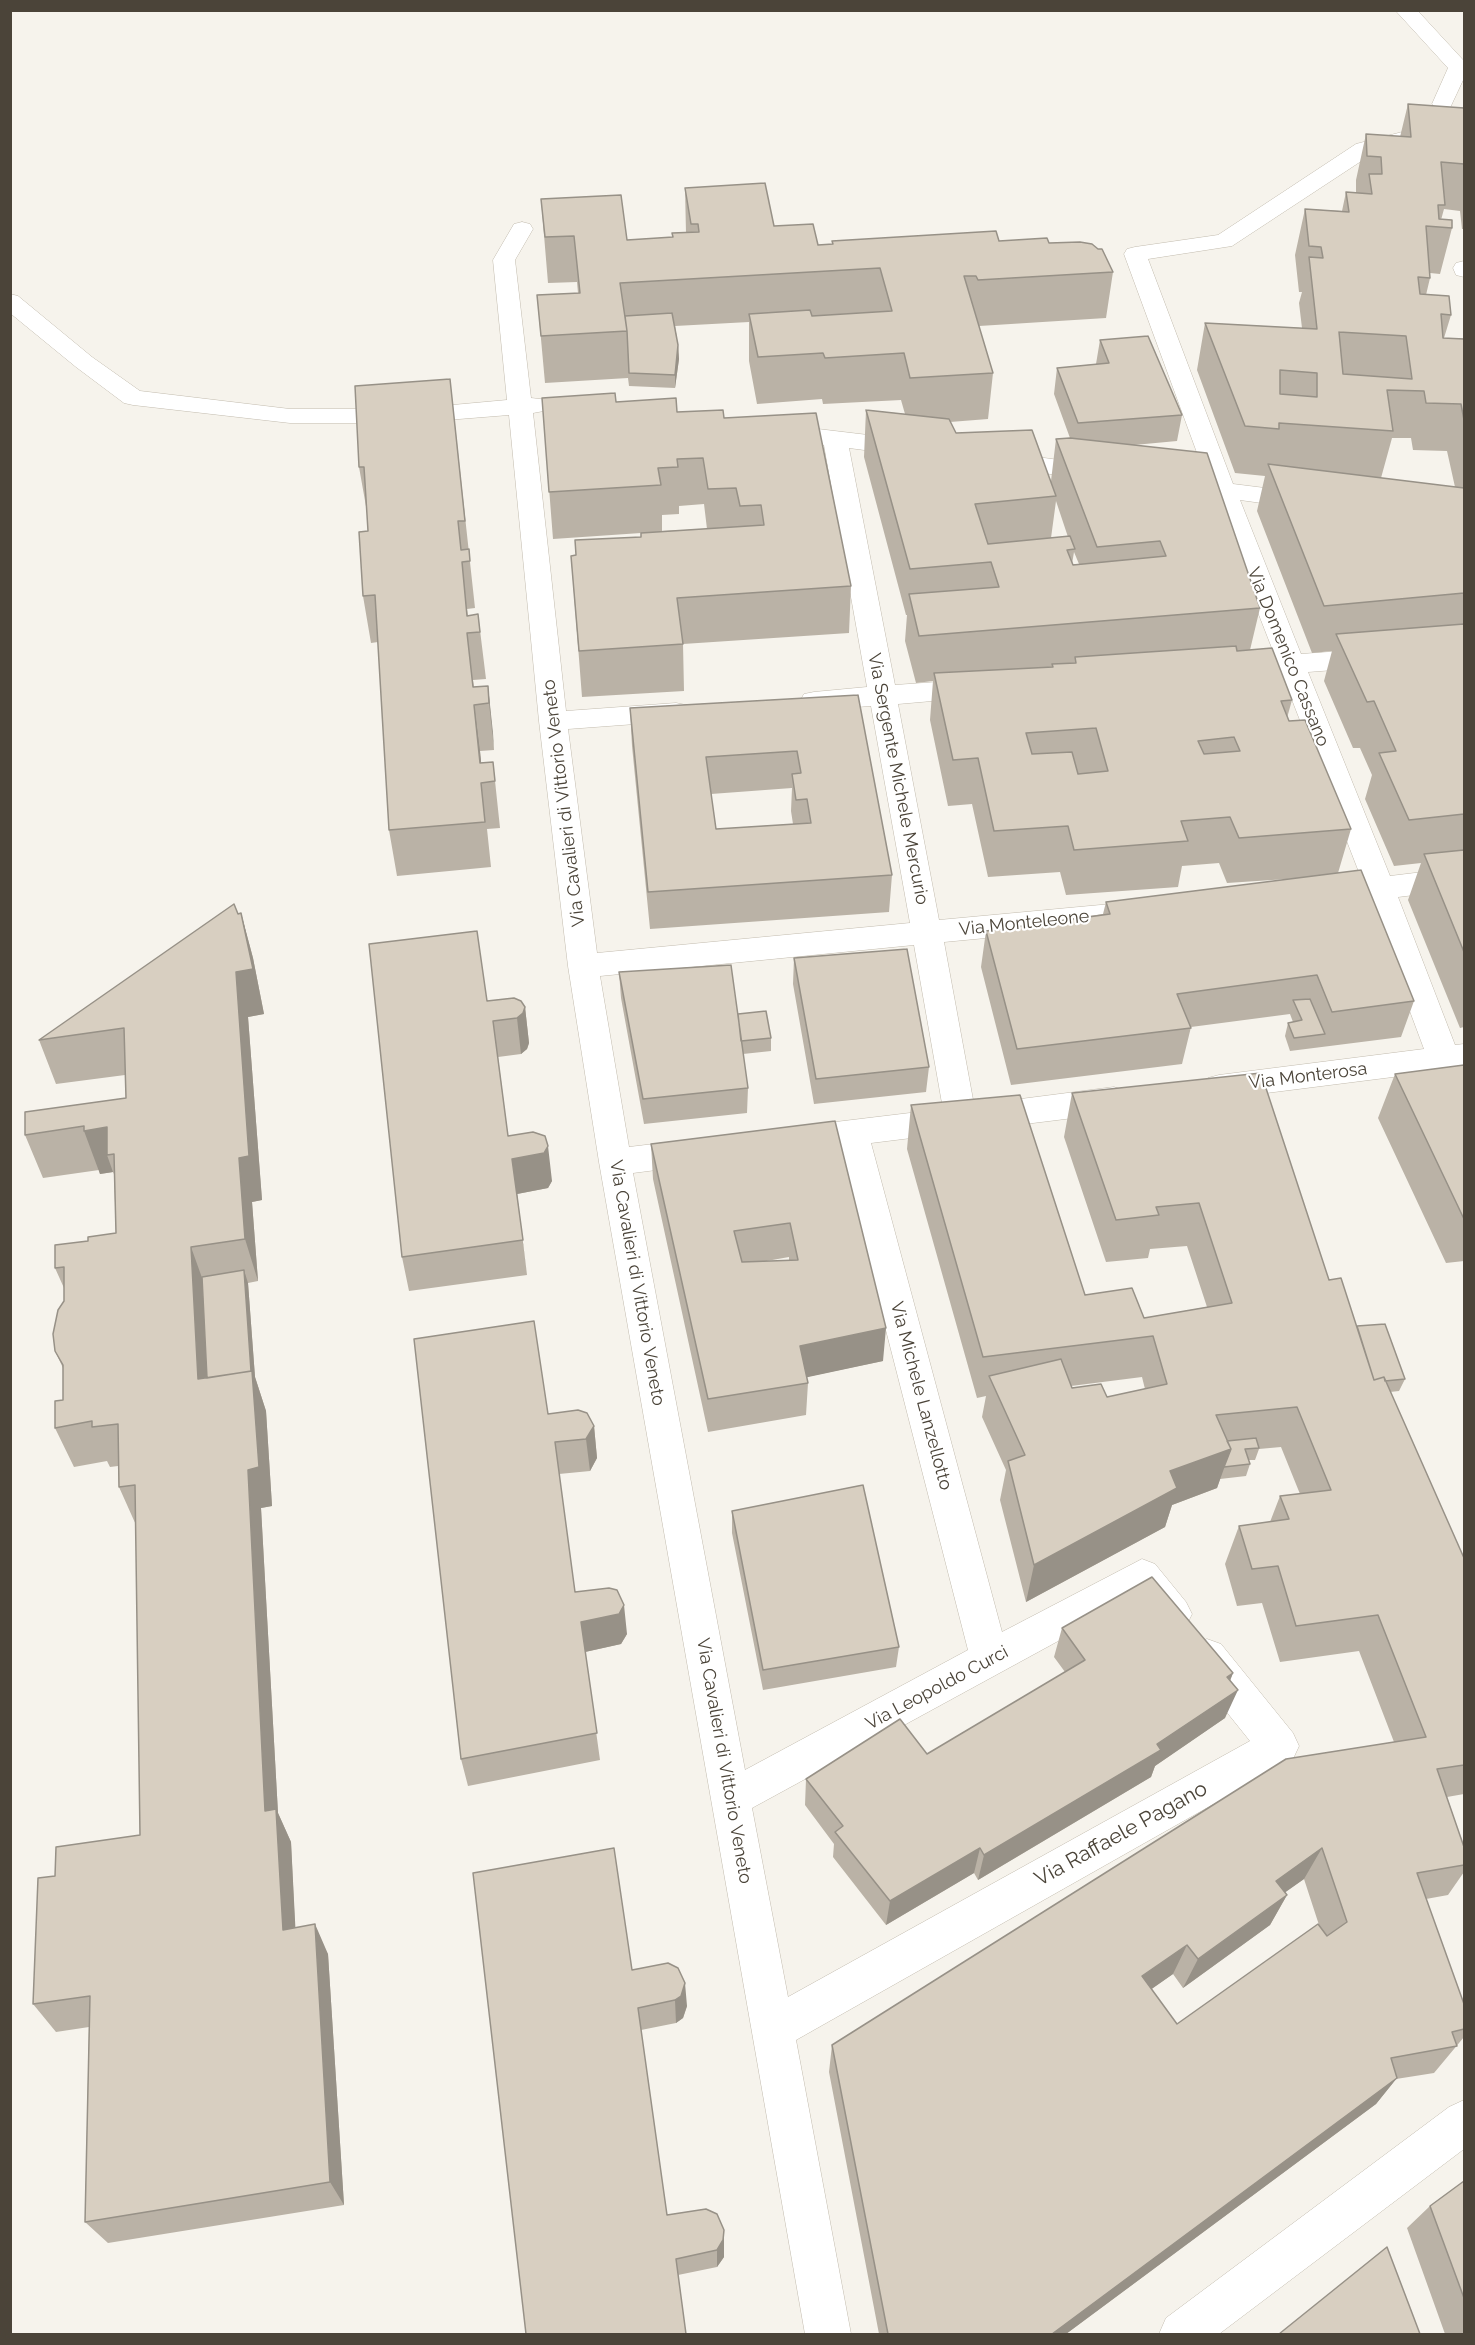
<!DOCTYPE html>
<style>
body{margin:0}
#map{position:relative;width:1475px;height:2345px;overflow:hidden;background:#f6f3ec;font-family:Raleway,sans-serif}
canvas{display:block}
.frame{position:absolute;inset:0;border:12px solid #4b4439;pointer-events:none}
</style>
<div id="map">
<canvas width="1475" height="2345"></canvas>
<div class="frame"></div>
</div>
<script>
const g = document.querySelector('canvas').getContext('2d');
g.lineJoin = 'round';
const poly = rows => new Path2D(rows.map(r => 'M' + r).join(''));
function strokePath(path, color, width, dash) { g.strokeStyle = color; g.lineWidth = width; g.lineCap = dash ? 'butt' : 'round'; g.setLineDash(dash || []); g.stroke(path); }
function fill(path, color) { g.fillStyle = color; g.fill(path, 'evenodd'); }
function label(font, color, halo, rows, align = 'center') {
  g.font = font + ' Raleway,sans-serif'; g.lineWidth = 4.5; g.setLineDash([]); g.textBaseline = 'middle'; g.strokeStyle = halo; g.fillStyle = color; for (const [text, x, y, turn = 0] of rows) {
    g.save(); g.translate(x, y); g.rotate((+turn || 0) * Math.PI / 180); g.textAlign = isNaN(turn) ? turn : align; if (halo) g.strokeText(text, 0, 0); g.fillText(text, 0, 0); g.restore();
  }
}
const minor = poly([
 [1395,10,1417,10,1464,61,1464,78,1450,108,1443,110,1436,108,1432,104,1448,68,1395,10],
 [1464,129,1464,141,1407,143,1372,154,1232,246,1148,259,1233,484,1305,493,1314,495,1318,501,1314,507,1305,509,1240,500,1301,654,1464,642,1464,660,1308,672,1390,876,1464,867,1464,889,1398,897,1455,1045,1464,1044,1464,1068,1219,1099,1208,1096,1203,1087,1208,1078,1219,1075,1424,1049,1369,901,1359,902,1348,899,1344,891,1348,883,1362,880,1282,674,1269,675,1259,672,1255,666,1259,660,1275,656,1213,497,1175,492,1166,489,1162,484,1166,479,1175,476,1207,480,1124,254,1127,249,1135,247,1218,235,1356,144,1406,131,1464,129],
 [522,222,530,224,533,229,515,260,531,398,549,400,552,405,549,410,533,413,566,711,676,703,686,705,690,712,686,719,676,721,568,729,597,953,910,923,871,706,814,710,804,708,800,701,804,694,814,692,867,687,824,445,767,436,764,431,767,426,776,424,910,440,919,443,922,448,919,453,910,456,849,448,895,685,978,679,988,681,992,688,988,695,978,697,898,704,939,920,1122,903,1133,906,1137,914,1133,922,1122,925,944,942,974,1105,1114,1087,1125,1091,1130,1100,1125,1109,1114,1113,871,1143,1002,1632,1142,1559,1155,1564,1186,1602,1192,1614,1186,1626,1173,1631,1160,1626,1137,1598,752,1808,788,1997,1250,1741,1193,1670,1188,1657,1193,1644,1207,1639,1221,1644,1293,1733,1299,1746,1293,1759,796,2040,851,2334,805,2334,599,1162,568,966,539,721,509,415,409,423,290,423,133,405,124,403,76,367,10,313,10,294,18,296,92,357,140,391,290,409,409,409,507,400,493,260,514,224,522,222],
 [914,945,943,1109,794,1127,782,1131,778,1140,782,1149,794,1153,839,1147,968,1650,745,1770,633,1173,695,1165,707,1161,711,1152,707,1143,695,1139,629,1147,600,976,914,945],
 [1464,261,1464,277,1456,275,1453,268,1456,263,1464,261],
 [999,452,1097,465,1106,468,1110,473,1106,478,1097,481,990,465,986,460,990,455,999,452],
 [1464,2100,1464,2149,1219,2334,1159,2334,1166,2318,1449,2107,1464,2100]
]);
strokePath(minor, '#c2bbae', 1);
fill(minor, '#fff');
fill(poly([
 [1408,104,1464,108,1464,229,1462,229,1460,211,1444,209,1441,220,1452,228,1440,274,1430,273,1430,278,1426,295,1451,315,1444,338,1464,339,1464,1027,1460,1028,1408,900,1421,863,1394,866,1365,799,1372,775,1360,748,1353,748,1324,681,1332,651,1312,653,1257,511,1265,476,1235,473,1197,370,1205,323,1302,328,1299,303,1302,292,1299,292,1295,255,1305,209,1342,211,1346,192,1356,193,1356,180,1366,134,1400,137],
 [1392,438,1411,438,1413,450,1447,451,1455,487,1381,478],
 [685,188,818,245,832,244,832,241,999,241,1049,243,1113,272,1106,318,979,326,993,373,988,419,950,422,956,433,1051,481,1056,439,1070,438,1054,394,1057,368,1096,364,1100,340,1182,415,1177,441,1134,445,1260,608,1250,650,1292,700,1287,718,1289,721,1351,829,1338,873,1414,1001,1401,1037,1290,1051,1285,1036,1288,1023,1293,1022,1290,1014,1191,1027,1182,1064,1011,1085,981,967,986,931,1103,914,1106,902,1302,878,1227,883,1219,863,1182,866,1178,887,1066,895,1060,872,988,877,972,804,948,806,930,720,933,681,916,683,905,641,907,615,906,615,864,457,866,410,905,414,901,400,823,404,822,399,757,404,749,361,749,322,675,326,678,345,679,359,675,388,629,386,628,378,545,383,537,295,578,293,577,282,548,283,541,199,627,240,672,237,672,233,686,233],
 [1056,501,1068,537,1051,538],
 [1074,552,1079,564,1072,564],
 [450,379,475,608,467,609,468,616,478,614,486,679,473,680,474,687,488,686,494,750,480,751,481,763,493,762,500,828,487,829,491,867,397,876,389,830,378,642,371,643,363,596,368,531,367,512,359,467],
 [542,398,616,402,677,412,724,418,851,586,849,633,683,644,684,691,582,697,571,556,576,555,641,537,641,533,553,539],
 [704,504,707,529,662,531,662,515,679,514,679,506],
 [858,695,892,875,889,912,650,929,632,746,630,708],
 [792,788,791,811,793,824,716,829,711,794],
 [241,913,253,958,264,1014,248,1017,262,1200,252,1202,258,1281,248,1283,255,1377,266,1411,272,1506,261,1508,278,1813,291,1842,295,1927,328,1954,344,2205,108,2243,85,2222,89,2027,56,2032,33,2004,55,1876,140,1835,136,1525,119,1487,118,1466,110,1467,107,1461,74,1467,55,1428,63,1400,63,1368,55,1351,64,1301,64,1288,55,1268,88,1241,116,1233,114,1174,113,1172,100,1174,99,1170,43,1178,25,1135,126,1098,125,1075,56,1084,39,1040],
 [794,958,929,1067,926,1092,814,1104,793,984],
 [619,972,738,1014,771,1038,771,1051,743,1054,748,1088,747,1113,644,1124,621,998],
 [487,1001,525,1007,529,1043,527,1049,521,1054,498,1057,508,1136,552,1181,548,1188,517,1194,527,1275,409,1291,402,1257],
 [1464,1065,1464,1261,1446,1263,1378,1118,1395,1074],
 [1072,1093,1329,1280,1357,1326,1405,1379,1399,1391,1390,1392,1464,1558,1464,1794,1447,1797,1464,1847,1464,1872,1448,1895,1426,1899,1464,2004,1464,2037,1434,2073,1396,2079,1376,2104,1066,2334,879,2334,829,2072,832,2045,1394,1742,1359,1651,1280,1662,1262,1603,1237,1606,1225,1564,1239,1526,1270,1522,1280,1496,1300,1494,1281,1447,1259,1449,1255,1460,1248,1460,1250,1464,1246,1476,1220,1479,1217,1488,1172,1505,1165,1527,1026,1602,1000,1500,1006,1470,982,1417,986,1396,977,1398,907,1149,911,1105,1085,1295,1144,1318,1207,1307,1187,1246,1150,1249,1148,1258,1106,1262,1064,1137],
 [1142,1377,1145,1389,1107,1397,1072,1388,1071,1386],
 [1304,1879,1319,1925,1177,2024,1151,1989,1173,1974,1183,1988,1270,1925,1287,1895,1285,1892],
 [835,1121,883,1361,806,1377,808,1383,806,1415,708,1432,653,1179,651,1144],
 [789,1257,789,1260,761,1262],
 [548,1414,594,1426,597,1458,590,1471,559,1474,575,1592,627,1634,621,1644,585,1652,600,1760,468,1786,461,1759],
 [732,1511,899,1647,896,1667,763,1690,732,1533],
 [1062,1628,1233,1673,1230,1681,1225,1718,1155,1766,1151,1777,978,1880,974,1873,886,1925,833,1857,834,1844,805,1805,806,1779,927,1754,1065,1672,1054,1657],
 [632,1970,687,2006,683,2018,676,2023,641,2030,667,2215,724,2230,724,2257,717,2267,678,2275,526,2334],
 [1464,2181,1464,2334,1445,2334,1407,2228,1430,2206]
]), '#bab2a6');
fill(poly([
 [678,345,679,359,675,388,675,375],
 [488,686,493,733,494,750,489,703],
 [474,705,480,751,483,782,482,782],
 [241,913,253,958,264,1014,248,1017,262,1200,252,1202,258,1281,245,1239,239,1158,236,972],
 [525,1007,529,1043,527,1049,521,1054,517,1018],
 [107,1127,107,1155,113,1172,100,1174,84,1131],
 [548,1146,552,1181,548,1188,517,1194,527,1275,512,1159],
 [191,1247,206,1289,209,1407,198,1379],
 [244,1270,248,1283,255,1377,266,1411,272,1506,261,1508,278,1813,291,1842,297,1959,283,1930,265,1811,248,1470,253,1400],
 [886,1328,883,1361,799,1379,800,1346],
 [594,1426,597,1458,590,1471,586,1439],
 [1231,1449,1217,1488,1172,1505,1165,1527,1026,1602,1034,1565,1170,1471],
 [624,1605,627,1634,621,1644,585,1652,581,1622],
 [1233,1673,1222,1700,1238,1690,1225,1718,1155,1766,1151,1777,978,1880,984,1855,1157,1744,1227,1677],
 [980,1848,974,1873,886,1925,890,1901],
 [1322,1848,1304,1879,1259,1911,1276,1881],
 [1287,1895,1270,1925,1183,1988,1198,1959],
 [315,1924,328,1954,344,2205,330,2182],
 [1187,1945,1173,1974,1129,2005,1142,1976],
 [685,1983,687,2006,683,2018,676,2023,675,2000],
 [1397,2078,1376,2104,1066,2334,1052,2334],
 [724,2230,724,2257,717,2267,717,2250]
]), '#979187');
const building = poly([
 [1408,104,1464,108,1464,164,1441,162,1445,205,1438,205,1439,219,1452,220,1452,228,1426,226,1430,278,1418,277,1420,294,1449,296,1451,315,1441,314,1443,338,1464,339,1464,420,1461,404,1426,403,1424,391,1387,390,1393,431,1279,423,1279,429,1245,426,1205,323,1317,329,1309,257,1323,258,1321,247,1309,246,1305,209,1349,212,1346,192,1372,194,1369,174,1382,174,1381,157,1367,156,1366,134,1411,137,1408,104],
 [1339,332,1406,336,1412,379,1343,374,1339,332],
 [1280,370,1317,373,1317,397,1280,394,1280,370],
 [765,183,774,226,813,224,818,245,833,244,832,241,996,231,999,241,1047,238,1049,243,1080,242,1092,244,1098,249,1102,249,1113,272,978,280,976,276,964,276,993,373,910,378,904,353,825,358,823,353,758,357,749,314,810,310,812,316,892,311,880,268,620,283,627,331,541,336,537,295,580,293,574,236,545,237,541,199,621,195,627,240,673,237,672,233,699,232,698,224,691,224,685,188,765,183],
 [672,313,678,345,675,375,629,373,627,331,625,316,672,313],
 [1148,336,1182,415,1078,423,1057,368,1109,363,1100,340,1148,336],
 [450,379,465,521,458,521,461,550,469,549,470,561,462,562,467,616,478,614,480,632,467,633,473,687,488,686,489,703,474,705,480,763,493,762,495,781,481,783,485,822,389,830,375,595,363,596,359,532,368,531,364,467,359,467,355,386,450,379],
 [615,393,616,402,676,398,677,412,723,410,724,418,816,413,851,586,677,598,683,644,579,651,571,556,576,555,575,540,641,537,641,533,764,525,761,505,740,506,736,488,708,489,703,458,677,459,678,467,658,468,661,485,549,492,542,398,615,393],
 [866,410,949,419,956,433,1032,430,1056,496,975,504,988,544,1070,536,1075,549,1067,550,1073,565,1166,556,1160,541,1097,547,1056,439,1070,438,1207,453,1260,608,919,636,909,594,999,587,991,562,910,569,866,410],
 [1268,464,1464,488,1464,593,1324,606,1268,464],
 [1464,624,1464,814,1409,820,1379,753,1396,751,1374,701,1367,702,1336,634,1464,624],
 [1236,646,1237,651,1272,648,1292,700,1281,701,1289,721,1305,720,1351,829,1239,838,1230,817,1181,821,1188,841,1074,850,1068,826,994,831,978,758,953,760,934,673,1053,667,1052,664,1076,663,1075,657,1236,646],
 [1096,728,1108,771,1078,774,1072,752,1032,754,1026,733,1096,728],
 [1234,737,1240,751,1204,754,1198,741,1234,737],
 [858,695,892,875,648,892,630,708,858,695],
 [797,751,801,773,792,774,796,800,807,799,811,823,716,829,706,757,797,751],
 [1464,850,1464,952,1424,854,1464,850],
 [1361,870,1414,1001,1332,1012,1317,975,1177,994,1191,1028,1017,1049,986,931,1110,914,1106,902,1361,870],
 [234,904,238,914,241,913,253,969,236,972,249,1156,239,1158,245,1239,191,1247,198,1379,252,1371,259,1467,248,1470,265,1811,276,1809,283,1930,315,1924,330,2182,85,2222,90,1996,33,2004,38,1878,55,1876,56,1847,140,1835,135,1485,119,1487,118,1424,92,1427,92,1421,55,1428,55,1401,63,1400,63,1365,55,1351,53,1334,58,1310,64,1301,64,1267,55,1268,55,1245,88,1241,88,1237,116,1233,114,1154,107,1155,107,1127,84,1131,84,1126,25,1135,25,1112,126,1098,124,1028,39,1040,234,904],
 [477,931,487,1001,514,998,521,1001,525,1007,523,1013,517,1018,493,1021,508,1136,533,1132,545,1136,548,1146,544,1153,512,1159,523,1240,402,1257,369,944,477,931],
 [907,949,929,1067,816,1079,794,958,907,949],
 [731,965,748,1088,643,1099,619,972,731,965],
 [1310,999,1325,1034,1294,1038,1288,1023,1302,1020,1293,1000,1310,999],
 [766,1011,771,1038,741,1041,738,1014,766,1011],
 [1464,1065,1464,1219,1395,1074,1464,1065],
 [1261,1073,1329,1280,1341,1278,1374,1380,1384,1377,1464,1558,1464,1765,1437,1769,1464,1847,1464,1865,1417,1873,1464,2004,1464,2029,1452,2032,1457,2046,1391,2058,1397,2078,1052,2334,888,2334,832,2045,1286,1759,1426,1737,1378,1615,1296,1626,1278,1566,1252,1569,1239,1526,1289,1519,1280,1496,1331,1490,1297,1407,1216,1415,1231,1449,1170,1471,1177,1488,1034,1565,1008,1461,1025,1455,989,1376,1061,1359,1072,1388,1101,1384,1107,1397,1167,1384,1153,1336,983,1357,911,1105,1020,1095,1085,1295,1132,1288,1144,1318,1232,1303,1199,1203,1156,1207,1159,1215,1116,1220,1072,1093,1261,1073],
 [1322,1848,1347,1922,1327,1936,1318,1924,1177,2024,1142,1976,1187,1945,1198,1959,1287,1895,1276,1881,1322,1848],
 [835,1121,886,1328,800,1346,808,1383,708,1399,651,1144,835,1121],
 [790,1223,798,1260,742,1262,734,1231,790,1223],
 [244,1270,251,1371,207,1378,202,1277,244,1270],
 [534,1321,548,1414,578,1410,587,1413,594,1426,586,1439,555,1442,575,1592,609,1588,617,1590,624,1605,619,1614,581,1622,597,1733,461,1759,414,1339,534,1321],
 [1385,1324,1405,1379,1385,1381,1384,1377,1374,1380,1357,1326,1385,1324],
 [1256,1438,1259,1448,1245,1449,1250,1464,1224,1467,1231,1449,1227,1441,1256,1438],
 [863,1485,899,1647,763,1670,732,1511,863,1485],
 [1152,1577,1233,1673,1227,1677,1238,1690,1157,1744,1161,1750,984,1855,980,1848,890,1901,835,1832,843,1826,806,1779,900,1719,927,1754,1085,1660,1062,1628,1152,1577],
 [614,1848,632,1970,668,1963,678,1968,685,1983,681,1996,675,2000,638,2008,667,2215,706,2209,717,2214,724,2230,723,2240,717,2250,676,2259,686,2334,526,2334,473,1873,614,1848],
 [1464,2181,1464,2298,1430,2206,1464,2181],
 [1387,2247,1420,2334,1279,2334,1387,2247]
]);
fill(building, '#d8cfc1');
strokePath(building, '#979187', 1.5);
label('18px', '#4b4439', '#fff', [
 ["Via Domenico Cassano",1288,657,68],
 ["Via Sergente Michele Mercurio",898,779,79],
 ["Via Cavalieri di Vittorio Veneto",564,803,-97],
 ["Via Monteleone",1024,923,-6],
 ["Via Monterosa",1308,1076,-7],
 ["Via Cavalieri di Vittorio Veneto",637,1283,80],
 ["Via Michele Lanzellotto",921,1396,75],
 ["Via Leopoldo Curci",937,1688,-28],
 ["Via Cavalieri di Vittorio Veneto",724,1761,80]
]);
label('21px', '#4b4439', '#fff', [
 ["Via Raffaele Pagano",1121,1834,-29]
]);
</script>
